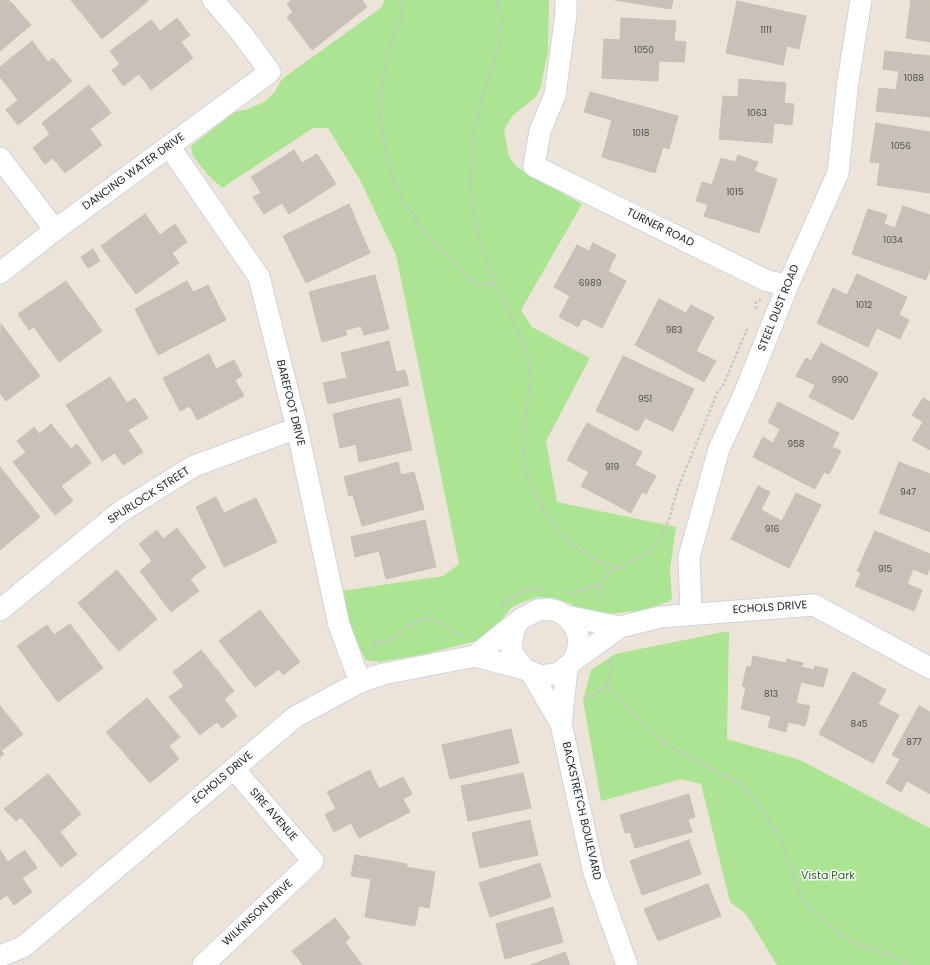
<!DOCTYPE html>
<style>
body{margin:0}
canvas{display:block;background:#ece4d9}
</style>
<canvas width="930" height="965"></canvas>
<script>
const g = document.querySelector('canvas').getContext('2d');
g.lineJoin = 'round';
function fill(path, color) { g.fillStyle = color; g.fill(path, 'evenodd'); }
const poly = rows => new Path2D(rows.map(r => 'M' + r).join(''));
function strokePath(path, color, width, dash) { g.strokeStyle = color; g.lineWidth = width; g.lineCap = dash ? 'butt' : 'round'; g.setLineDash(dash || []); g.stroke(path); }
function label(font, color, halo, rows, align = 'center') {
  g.font = font + ' Poppins,sans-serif'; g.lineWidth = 3; g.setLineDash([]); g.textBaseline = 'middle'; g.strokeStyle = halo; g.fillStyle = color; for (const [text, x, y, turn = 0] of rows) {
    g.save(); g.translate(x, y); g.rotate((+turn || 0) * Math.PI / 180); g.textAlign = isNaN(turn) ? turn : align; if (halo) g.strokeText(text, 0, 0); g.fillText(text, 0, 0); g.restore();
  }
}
fill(poly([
 [384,0,549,0,548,52,540,89,536,97,512,116,504,130,509,157,516,166,523,171,582,204,521,310,532,327,590,358,546,441,557,502,676,527,670,569,672,599,670,601,645,610,608,614,589,614,569,603,553,598,538,597,523,602,511,608,493,630,476,641,425,654,379,662,366,660,359,647,349,627,341,591,443,576,459,564,396,255,360,180,328,128,313,128,222,188,207,174,193,156,191,146,235,112,248,109,264,102,274,93,282,79,382,7],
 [729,631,727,739,800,760,930,828,930,965,777,965,746,914,730,902,701,784,681,779,601,801,583,700,591,670,615,654]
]), '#abe592');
const building = poly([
 [0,0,8,0,12,3,31,25,0,51,0,0],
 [71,0,147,0,148,1,102,39,71,0],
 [292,0,362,0,367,7,312,50,287,17,293,12,287,4,292,0],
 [615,0,673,0,671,9,615,0],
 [911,0,930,0,930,42,906,38,911,0],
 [737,1,806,16,799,49,787,46,783,65,726,53,737,1],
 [177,18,190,35,181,42,193,58,151,90,139,74,123,86,112,70,120,64,110,51,151,20,160,31,177,18],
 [621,18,676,21,674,41,686,42,684,62,659,61,658,81,602,78,604,39,620,40,621,18],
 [32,41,48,62,53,58,72,81,18,125,6,110,18,100,0,77,0,67,32,41],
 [885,51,930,56,930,117,876,111,879,88,896,90,899,71,883,69,885,51],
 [739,79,786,83,784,103,794,104,792,125,774,123,772,143,719,139,723,96,738,97,739,79],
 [89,85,111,113,90,129,102,145,65,173,53,158,45,164,33,148,50,134,42,123,89,85],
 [590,92,678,116,669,149,663,147,655,173,602,157,612,120,584,112,590,92],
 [876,123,930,132,930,193,877,185,880,163,870,162,876,123],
 [294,150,302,163,317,154,336,184,289,214,282,203,264,214,253,197,261,193,251,177,294,150],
 [738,155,758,162,754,171,777,179,759,233,704,216,708,205,696,201,702,182,712,185,721,158,735,162,738,155],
 [349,204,370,253,306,283,283,236,349,204],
 [903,206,930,215,930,269,926,280,852,254,868,209,887,215,884,224,895,228,903,206],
 [145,214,160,235,175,224,187,242,172,253,179,263,136,294,101,246,145,214],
 [593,243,616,255,608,271,626,281,602,328,583,318,578,327,559,317,570,296,554,287,577,245,589,251,593,243],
 [93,249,100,261,88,268,81,257,93,249],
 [857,274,907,297,899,315,909,320,900,339,877,328,868,347,817,323,833,288,847,295,857,274],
 [375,275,389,329,364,335,361,326,345,330,347,335,322,342,309,292,375,275],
 [66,281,102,331,59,362,34,327,29,330,18,314,66,281],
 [187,281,193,292,208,285,226,320,158,355,135,309,187,281],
 [659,299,686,313,691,305,714,317,696,351,716,361,704,382,635,345,659,299],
 [1,324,40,376,6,401,0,393,1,324],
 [389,341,396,372,405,370,409,385,328,404,323,383,347,378,341,353,389,341],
 [821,343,878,373,853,420,809,397,815,385,796,376,806,358,811,361,821,343],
 [209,354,216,369,234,360,242,376,235,380,244,396,197,420,190,406,180,411,163,378,209,354],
 [623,356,694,389,673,431,645,418,638,431,596,411,623,356],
 [110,377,127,403,135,398,148,418,128,430,143,452,123,465,115,453,102,461,66,405,110,377],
 [400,398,412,450,359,462,356,444,340,448,333,414,400,398],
 [923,398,930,402,930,450,912,440,923,422,912,415,923,398],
 [778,402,839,433,832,447,841,451,829,474,824,472,815,489,753,457,763,437,773,443,780,429,768,422,778,402],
 [587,423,642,452,635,465,656,476,646,494,642,492,631,513,581,486,589,472,567,460,587,423],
 [51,424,71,449,77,444,91,463,61,486,73,501,55,515,13,462,26,452,17,441,34,427,39,434,51,424],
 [398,462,401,475,414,472,424,509,362,526,353,495,349,496,344,477,398,462],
 [899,462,930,474,930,532,879,513,899,462],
 [0,467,40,517,0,550,0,467],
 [758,486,770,492,761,510,782,521,796,493,821,505,789,568,731,539,758,486],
 [216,497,224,513,256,498,277,542,224,567,196,507,216,497],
 [425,520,436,567,386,579,379,551,355,557,351,537,425,520],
 [177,528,206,567,190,579,199,591,171,612,140,571,152,561,139,544,157,530,163,539,177,528],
 [875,531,930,554,930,567,927,575,913,569,907,584,922,590,914,611,855,586,861,573,857,571,875,531],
 [117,570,157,619,119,651,78,603,117,570],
 [260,610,300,662,283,675,279,669,255,687,219,641,260,610],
 [70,624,103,668,58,702,17,646,47,625,54,635,70,624],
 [201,650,234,691,224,699,237,716,222,728,217,722,200,735,169,697,184,686,173,672,201,650],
 [753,656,786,663,787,659,803,663,801,667,814,670,815,666,828,669,823,687,801,682,796,703,810,706,805,726,788,722,786,732,768,727,771,716,741,709,746,687,742,686,747,666,751,667,753,656],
 [853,672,886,690,878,704,899,715,873,763,819,734,853,672],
 [147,698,180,737,169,746,179,759,150,783,106,732,147,698],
 [0,706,23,734,1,751,4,754,0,757,0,706],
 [919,706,930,712,930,794,907,781,901,792,886,783,900,759,892,755,919,706],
 [511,729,519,763,450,779,442,745,511,729],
 [370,770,379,789,403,777,412,794,403,799,410,812,359,838,351,823,334,832,325,814,336,809,327,792,370,770],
 [523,773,531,808,468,821,461,786,523,773],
 [48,774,81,814,60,832,77,854,61,867,21,817,16,821,4,809,48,774],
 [689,794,695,817,688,819,692,832,635,848,630,832,625,833,620,815,689,794],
 [530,820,538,855,480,868,472,833,530,820],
 [689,840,701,874,642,895,630,861,689,840],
 [0,850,8,862,25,850,37,868,22,878,32,892,14,905,7,895,0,900,0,850],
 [355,855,407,864,406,867,435,872,429,908,419,906,415,926,365,917,371,879,351,876,355,855],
 [540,863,551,897,490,917,479,883,540,863],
 [708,884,721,916,658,941,644,909,708,884],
 [553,907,563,942,505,959,496,924,553,907],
 [335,918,350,938,345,942,362,965,303,965,292,951,335,918],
 [565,952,570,965,531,965,565,952]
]);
fill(building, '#c7c1b9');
strokePath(building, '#c7c0b3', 1);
const minor = poly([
 [566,0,566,14,555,95,540,131,534,166,767,281,788,285],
 [169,146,259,277,297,428,339,625,360,682],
 [0,158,55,230],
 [0,273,55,230,270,72,243,35,213,0],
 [0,610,120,512,194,466,297,428],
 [691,614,689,557,719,449,745,392,788,285,838,173,848,81,861,0],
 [566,616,620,627],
 [475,656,524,669,541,676,559,673,573,661,577,652,579,642,577,632,573,624,566,616,557,611,548,609,538,610,521,619,515,626,511,645,513,654,524,669],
 [573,661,620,627,660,617,814,605,930,668],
 [532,674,561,724,594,873,627,965],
 [561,724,567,668],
 [0,956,23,947,295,717,360,682,383,674,475,656,521,619],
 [203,965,313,861,234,769]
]);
strokePath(minor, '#ced1e2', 23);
strokePath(poly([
 [403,0,401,17,388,54,380,95,380,123,392,176,404,202,426,234,469,278,480,285,495,284],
 [497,0,502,21,499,44,474,128,470,185,476,229,492,278,528,353,531,380,523,433,523,460,532,487,543,509,558,531,577,548,597,561,617,568],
 [756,309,756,302,761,299],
 [599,586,606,575,641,557,651,551,658,542,669,519,678,488,718,391,723,386,748,327],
 [566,592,574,593,595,585,599,586,597,604],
 [502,607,508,600,524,591,539,588,545,589],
 [372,655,375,642,391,640,406,627,423,619,438,621,458,636,464,637],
 [607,685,649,730,668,745,740,784,760,805,784,845,800,894,813,912,843,936,855,943,888,954,909,965],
 [584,697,593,696,607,685,612,670,609,659]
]), '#c7c7c7', 2.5, [3, 2]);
strokePath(minor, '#fff', 21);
label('9px', '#504e4c', null, [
 ["1111",766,31],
 ["1050",644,51],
 ["1088",914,79],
 ["1063",757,114],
 ["1018",641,134],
 ["1056",901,147],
 ["1015",735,193],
 ["1034",893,241],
 ["6989",590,284],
 ["1012",864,306],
 ["983",674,331],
 ["990",840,381],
 ["951",645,400],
 ["958",796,445],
 ["919",612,468],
 ["947",908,493],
 ["916",772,530],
 ["915",885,570],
 ["813",771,695],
 ["845",859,725],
 ["877",914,743]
]);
label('11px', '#282828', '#fff', [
 ["DANCING WATER DRIVE",134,172,-36],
 ["TURNER ROAD",660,228,26],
 ["STEEL DUST ROAD",779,308,-68],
 ["BAREFOOT DRIVE",290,403,76],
 ["SPURLOCK STREET",149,496,-33],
 ["ECHOLS DRIVE",770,608,-4],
 ["ECHOLS DRIVE",223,778,-40],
 ["BACKSTRETCH BOULEVARD",581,811,77],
 ["SIRE AVENUE",273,815,49],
 ["WILKINSON DRIVE",258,913,-43]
]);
label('11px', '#246716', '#fff', [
 ["Vista Park",828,876]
]);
</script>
